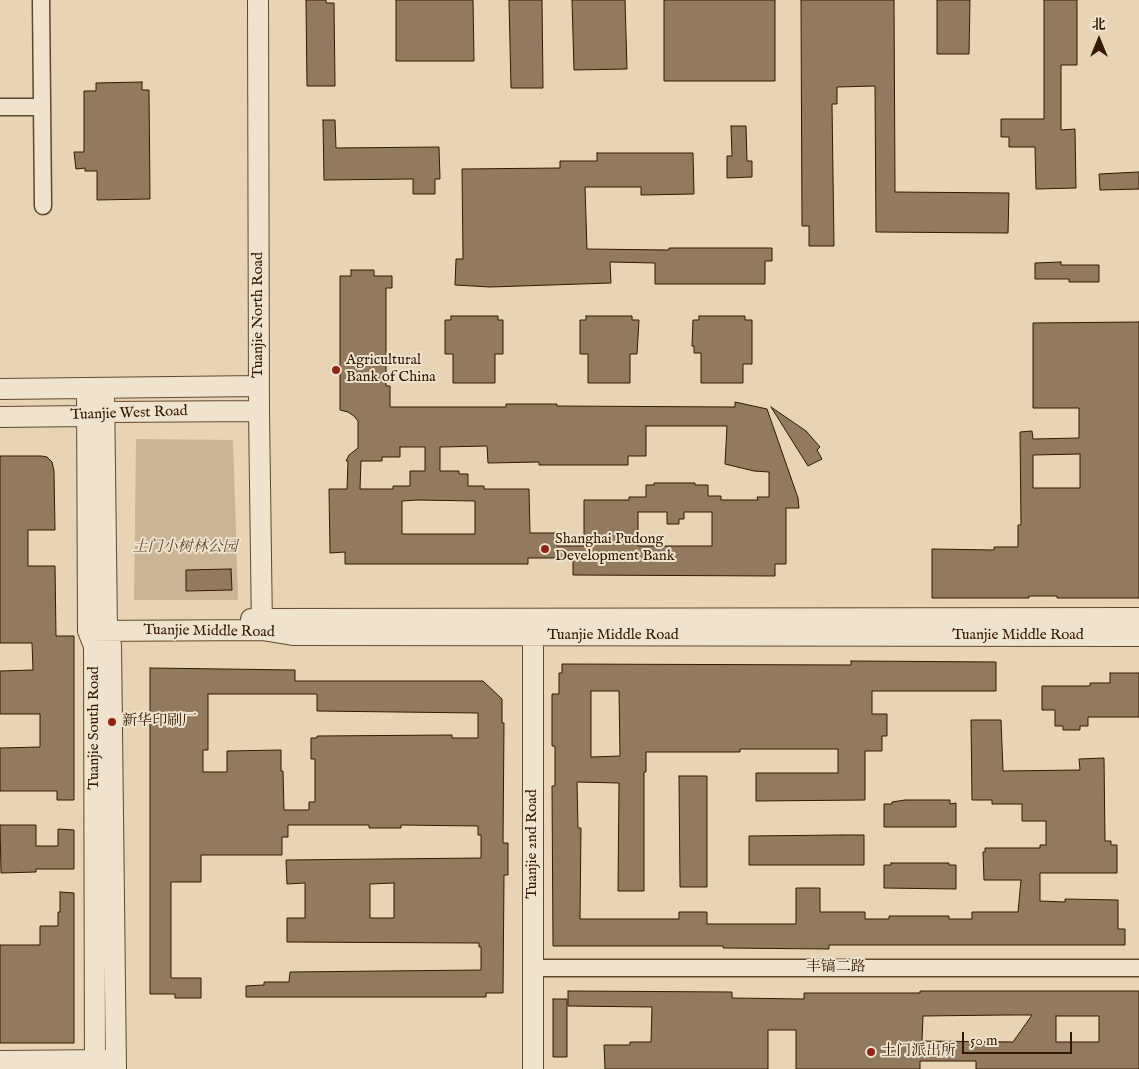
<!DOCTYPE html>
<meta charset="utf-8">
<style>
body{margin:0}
#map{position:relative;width:1139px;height:1069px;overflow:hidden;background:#e7d4b4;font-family:"IM FELL English","Noto Serif SC",serif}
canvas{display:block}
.north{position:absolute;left:1074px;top:15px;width:50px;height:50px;-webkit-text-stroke:4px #efe3ce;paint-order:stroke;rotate:0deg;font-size:14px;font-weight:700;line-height:20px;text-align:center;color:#341900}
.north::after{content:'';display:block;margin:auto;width:18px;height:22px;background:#341900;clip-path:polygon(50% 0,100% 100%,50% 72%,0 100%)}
.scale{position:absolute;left:962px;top:1032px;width:110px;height:22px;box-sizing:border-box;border:2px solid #341900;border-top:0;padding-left:6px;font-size:15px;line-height:18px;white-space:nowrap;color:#341900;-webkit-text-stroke:4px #efe3ce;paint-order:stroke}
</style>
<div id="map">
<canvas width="1139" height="1069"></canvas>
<div class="north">北</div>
<div class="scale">50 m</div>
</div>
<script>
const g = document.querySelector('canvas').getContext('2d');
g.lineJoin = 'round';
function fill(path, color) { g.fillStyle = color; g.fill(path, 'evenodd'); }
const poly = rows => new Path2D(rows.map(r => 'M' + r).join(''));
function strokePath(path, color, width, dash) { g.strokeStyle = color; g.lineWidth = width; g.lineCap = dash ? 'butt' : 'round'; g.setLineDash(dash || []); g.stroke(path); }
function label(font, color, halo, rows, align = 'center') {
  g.font = font + ' "IM FELL English","Noto Serif SC",serif'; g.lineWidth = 4; g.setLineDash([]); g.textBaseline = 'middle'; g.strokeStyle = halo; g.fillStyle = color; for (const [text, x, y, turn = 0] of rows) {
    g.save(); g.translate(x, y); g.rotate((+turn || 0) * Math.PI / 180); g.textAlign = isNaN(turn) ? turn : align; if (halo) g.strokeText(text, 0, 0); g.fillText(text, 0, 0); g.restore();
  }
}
fill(poly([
 [136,439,233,440,238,600,134,600]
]), '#c9b495');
const building = poly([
 [306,0,326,0,326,3,334,3,335,86,307,86,306,0],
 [396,0,473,0,474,61,396,61,396,0],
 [509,0,542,0,543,88,511,88,509,0],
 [572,0,625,0,627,69,574,70,572,0],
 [664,0,775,0,775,81,664,81,664,0],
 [801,0,894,0,895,192,1009,193,1008,233,876,232,875,86,837,87,837,104,832,104,834,246,809,246,809,226,802,226,801,0],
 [937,0,970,0,969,54,937,54,937,0],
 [1044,0,1077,0,1077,65,1061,65,1061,130,1075,129,1076,188,1036,189,1035,147,1009,147,1009,137,1001,137,1001,119,1044,119,1044,0],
 [142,82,142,90,149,90,150,199,97,200,97,171,85,171,85,168,76,169,74,152,84,152,84,91,96,91,96,83,142,82],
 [323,120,335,120,336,148,439,147,440,179,435,179,435,194,413,194,413,179,324,180,323,120],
 [731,126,746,126,747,161,752,161,752,177,727,178,727,156,732,156,731,126],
 [597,153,693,153,694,194,641,195,641,187,585,187,587,249,669,250,669,248,772,248,772,261,765,261,765,284,655,284,655,263,610,262,611,283,490,287,455,285,456,259,463,259,462,169,560,168,560,161,597,161,597,153],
 [1139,172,1139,189,1100,190,1099,174,1139,172],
 [1061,262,1061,265,1099,265,1099,282,1069,282,1069,279,1035,279,1035,263,1061,262],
 [351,270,374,270,374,276,392,276,392,288,386,288,386,386,390,386,390,407,506,407,506,404,557,404,557,406,735,407,735,402,767,409,798,498,799,508,786,508,786,564,775,564,775,576,573,575,573,558,528,558,528,564,345,564,345,552,330,553,329,489,347,489,348,461,346,461,349,455,358,448,358,421,354,416,348,412,340,410,340,276,351,276,351,270],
 [646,426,727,426,725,464,754,471,769,472,769,497,757,497,758,500,721,500,721,496,708,496,708,485,695,485,695,483,654,483,654,485,646,485,646,497,629,497,629,500,584,500,584,546,557,546,557,533,530,533,529,489,484,489,484,486,468,486,468,474,459,474,459,471,440,471,440,447,487,446,488,463,539,462,539,465,628,465,628,456,646,456,646,426],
 [400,447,425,447,425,471,410,471,410,486,393,486,393,489,360,489,361,461,382,461,382,457,400,457,400,447],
 [418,500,475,501,475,534,402,534,402,501,418,500],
 [638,512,667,512,667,524,679,524,679,519,684,519,684,512,712,512,712,546,638,546,638,512],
 [451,316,498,316,498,320,503,320,503,354,495,354,495,383,453,383,453,354,445,354,445,320,451,320,451,316],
 [586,316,632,316,632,320,639,320,637,354,630,354,630,383,588,383,588,354,580,354,580,320,586,320,586,316],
 [699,316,745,316,745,320,752,320,752,364,743,364,743,383,701,383,701,353,694,353,694,346,692,346,693,320,699,320,699,316],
 [1139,322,1139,598,1057,598,1057,596,1029,596,1029,598,932,598,932,549,994,550,994,547,1018,547,1018,525,1021,525,1020,432,1032,431,1033,439,1079,438,1079,408,1033,408,1033,323,1139,322],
 [1080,454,1080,488,1033,488,1033,455,1080,454],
 [771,407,806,431,820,447,817,450,822,459,808,466,771,407],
 [0,456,42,456,47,457,52,462,54,471,55,530,28,530,28,566,55,566,56,636,74,636,74,800,57,800,57,791,0,791,0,748,40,747,40,714,0,714,0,671,33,670,32,643,0,643,0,456],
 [231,569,232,590,186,591,186,570,231,569],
 [851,661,996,662,996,691,872,691,872,714,887,714,887,736,882,736,882,751,865,751,865,800,756,801,756,773,838,773,838,749,740,749,740,752,646,752,646,772,644,772,644,891,618,891,619,783,577,782,578,828,581,828,580,919,679,919,679,912,707,912,707,924,796,924,796,888,820,888,820,912,865,912,865,919,889,919,889,916,949,916,949,919,972,919,972,912,1018,912,1021,880,984,880,983,852,985,852,985,848,1040,848,1040,845,1046,845,1046,821,1022,821,1022,804,992,804,992,800,972,800,971,720,1001,720,1003,771,1080,770,1079,759,1104,758,1105,841,1111,841,1111,845,1117,845,1117,873,1040,873,1040,901,1065,902,1065,899,1118,900,1118,929,1125,929,1125,945,829,945,829,949,723,948,723,946,553,946,552,786,555,786,555,746,552,746,552,694,559,694,559,673,562,673,562,664,851,665,851,661],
 [591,691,619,691,620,756,591,757,591,691],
 [150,668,295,670,295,681,483,681,502,699,502,723,504,723,503,843,508,843,508,875,504,875,503,993,486,993,486,997,246,997,246,986,264,985,264,982,289,982,290,972,481,970,481,947,479,947,479,943,287,942,287,918,305,918,305,883,287,884,286,860,481,858,481,835,478,835,478,826,401,825,401,828,369,828,369,825,288,825,288,837,282,837,282,855,201,855,201,882,171,882,171,978,201,978,201,998,175,998,175,994,150,994,150,668],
 [208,694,317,694,317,711,478,713,478,738,452,738,452,735,317,736,317,738,311,738,311,759,315,759,315,802,309,802,309,810,284,810,283,771,281,771,281,750,227,751,227,772,203,772,203,750,208,750,208,694],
 [394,883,394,918,370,918,370,884,394,883],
 [1110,673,1139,673,1139,717,1088,717,1088,726,1080,726,1080,730,1063,730,1063,726,1055,726,1055,710,1042,710,1042,686,1090,686,1090,683,1110,683,1110,673],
 [679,776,707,776,707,887,680,887,679,776],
 [905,800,950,800,950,804,956,803,956,827,884,827,884,804,892,804,892,802,905,800],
 [0,825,36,825,36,846,58,846,58,829,74,830,74,869,36,869,36,872,1,873,0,825],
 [842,835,864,835,864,865,749,865,749,836,842,835],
 [891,863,949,863,949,865,956,865,956,889,884,888,884,865,891,865,891,863],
 [60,892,74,893,74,1043,0,1043,0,945,40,945,40,926,58,926,58,912,60,912,60,892],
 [568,991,732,992,732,998,804,999,804,993,920,993,920,991,1139,991,1139,1069,976,1069,976,1061,920,1061,920,1069,796,1069,796,1030,768,1030,768,1069,605,1069,604,1045,630,1045,630,1042,651,1042,652,1007,568,1006,568,991],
 [1008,1015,1032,1015,1013,1042,922,1041,923,1016,1008,1015],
 [1056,1016,1099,1016,1099,1042,1056,1042,1056,1016],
 [553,999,567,999,567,1057,553,1057,553,999]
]);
fill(building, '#917a5e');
strokePath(building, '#341900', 1);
const minor = poly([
 [41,0,43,206],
 [0,107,41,107],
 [533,968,1139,968]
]);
const tertiary = poly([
 [258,0,259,411,262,630],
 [87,388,88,631,94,646,95,1069],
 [104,388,107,631,111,645,116,1069],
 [0,389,259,386],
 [0,417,87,416,105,412,259,411],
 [251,619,1139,618],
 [533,624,533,1069],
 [88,631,262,630,293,635,1139,636],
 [0,1061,109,1060]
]);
strokePath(minor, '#61482d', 19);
strokePath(tertiary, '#61482d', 22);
strokePath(minor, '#efe3ce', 16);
strokePath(tertiary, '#efe3ce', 20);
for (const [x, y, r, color] of [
 [336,370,5,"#8f2418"],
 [545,549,5,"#8f2418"],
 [112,722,5,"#8f2418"],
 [871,1052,5,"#8f2418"]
]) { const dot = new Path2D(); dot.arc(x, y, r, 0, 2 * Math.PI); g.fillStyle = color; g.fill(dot); strokePath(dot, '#efe3ce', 2); }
label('15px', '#341900', '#efe3ce', [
 ["Tuanjie North Road",259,315,-90],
 ["Tuanjie West Road",129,414,-2],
 ["Tuanjie Middle Road",209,632,1],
 ["Tuanjie Middle Road",613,636],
 ["Tuanjie Middle Road",1018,636],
 ["Tuanjie South Road",95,728,-90],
 ["Tuanjie 2nd Road",533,844,-90],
 ["丰镐二路",836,968]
]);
label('15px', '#341900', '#efe3ce', [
 ["Agricultural",346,361],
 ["Bank of China",346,378],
 ["Shanghai Pudong",555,540],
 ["Development Bank",555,557],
 ["新华印刷厂",122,722],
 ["土门派出所",881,1052]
], 'left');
label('italic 15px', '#61482d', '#efe3ce', [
 ["土门小树林公园",185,548]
]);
</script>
